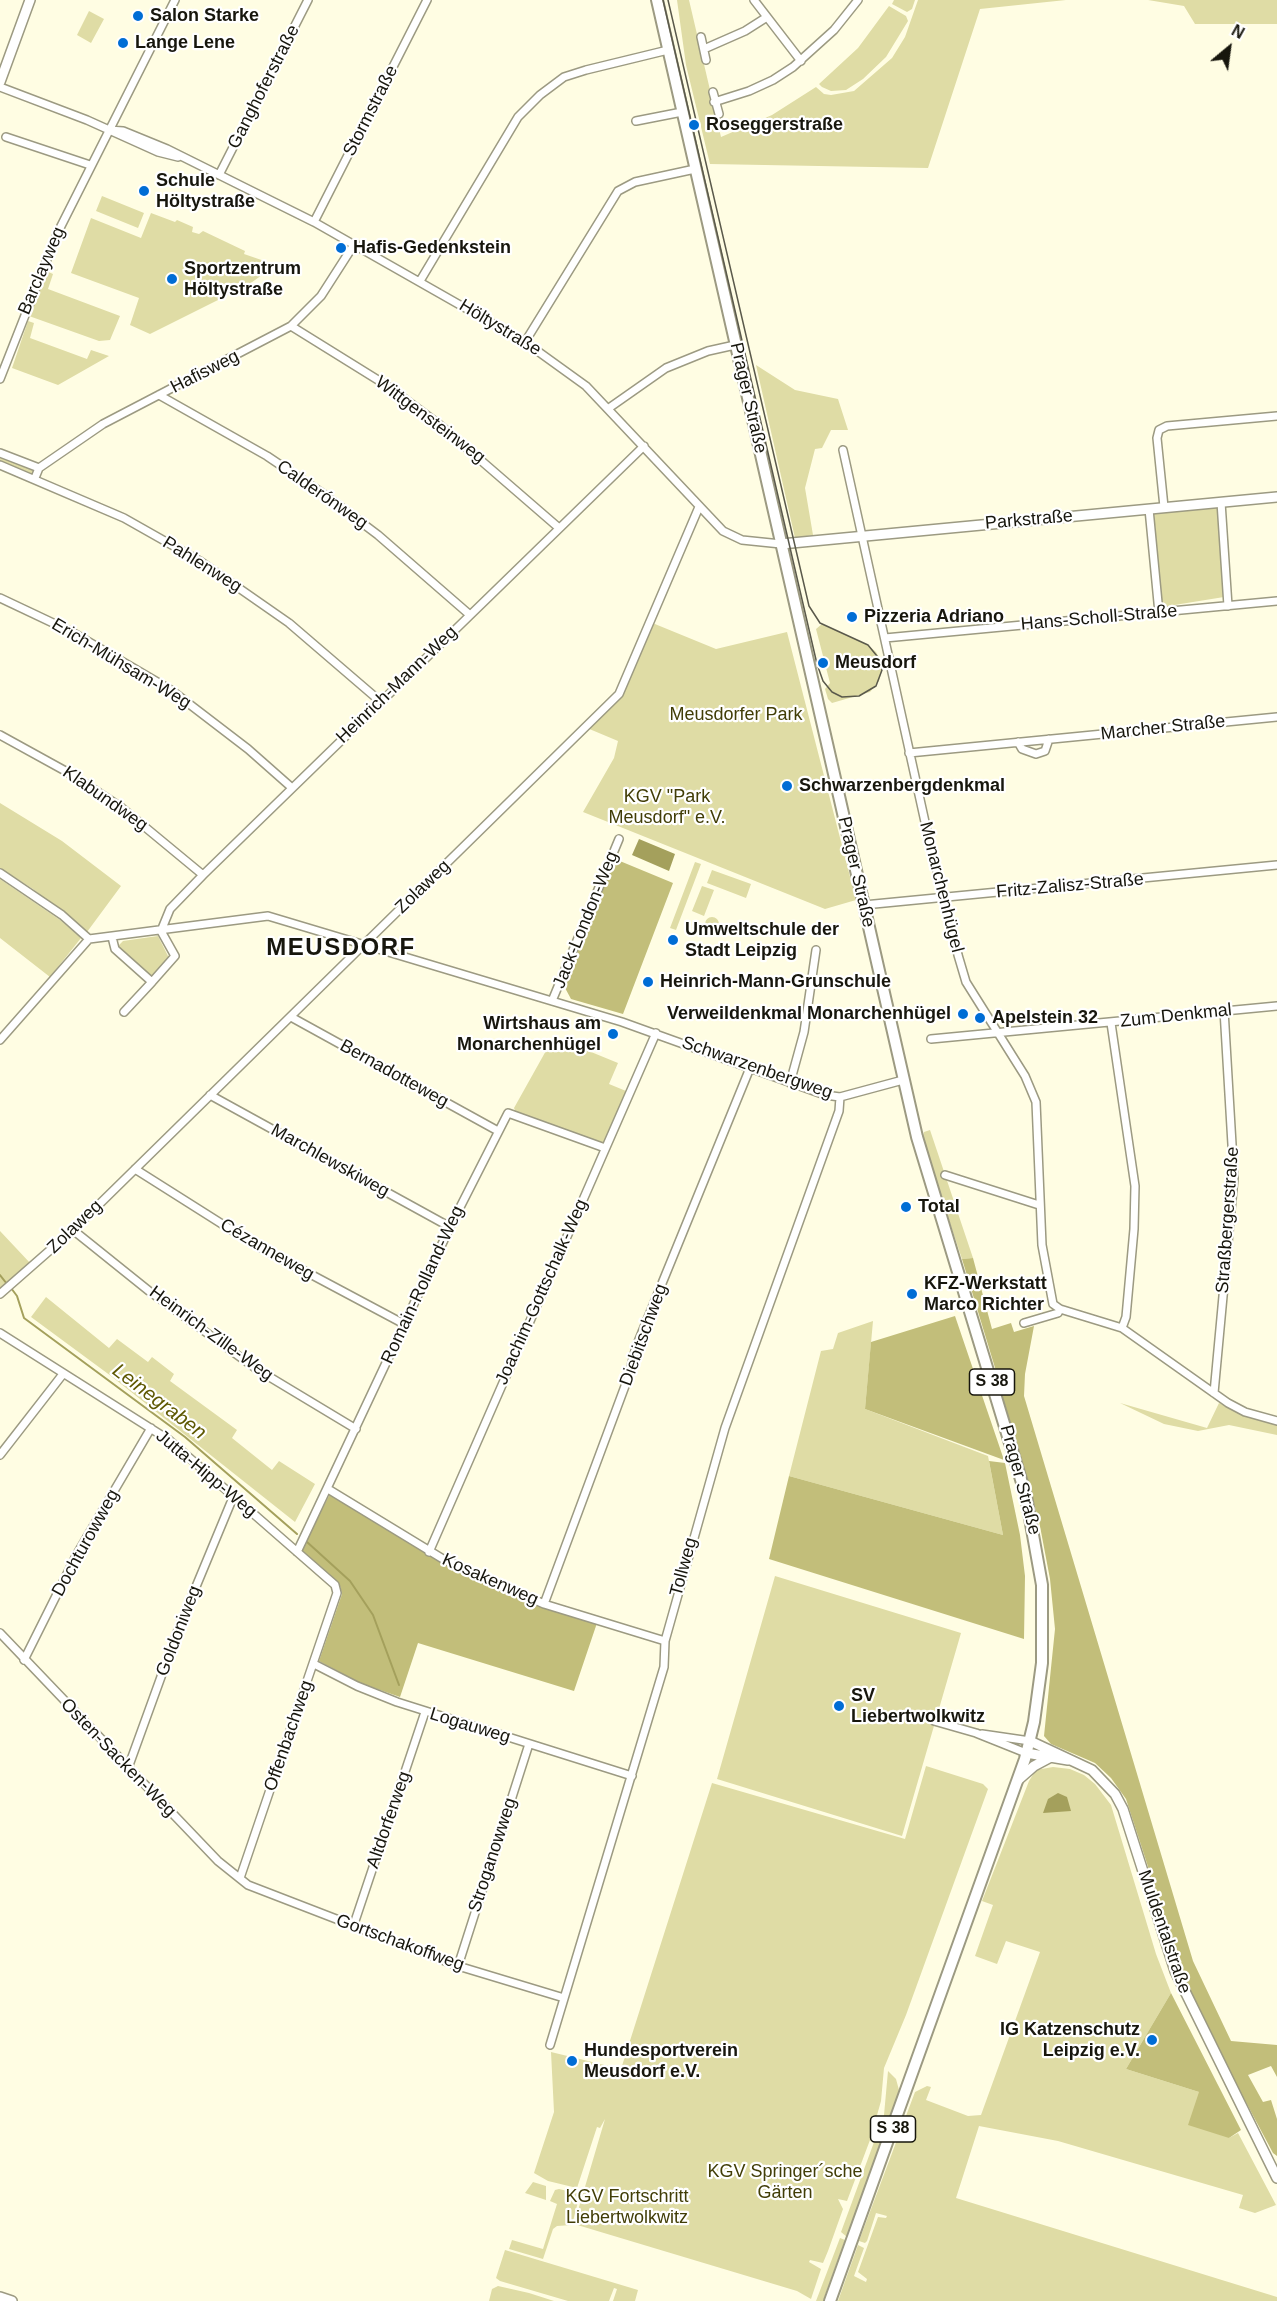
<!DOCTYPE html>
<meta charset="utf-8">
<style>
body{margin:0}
#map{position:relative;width:1277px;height:2301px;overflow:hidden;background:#fffde3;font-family:Arial,sans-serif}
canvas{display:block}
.north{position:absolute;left:1199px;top:18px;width:60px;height:60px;-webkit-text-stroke:4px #fff;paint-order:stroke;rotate:29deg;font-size:16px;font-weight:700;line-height:24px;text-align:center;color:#17160d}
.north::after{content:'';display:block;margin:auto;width:21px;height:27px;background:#17160d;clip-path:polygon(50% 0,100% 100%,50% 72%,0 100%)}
</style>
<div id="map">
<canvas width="1277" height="2301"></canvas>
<div class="north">N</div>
</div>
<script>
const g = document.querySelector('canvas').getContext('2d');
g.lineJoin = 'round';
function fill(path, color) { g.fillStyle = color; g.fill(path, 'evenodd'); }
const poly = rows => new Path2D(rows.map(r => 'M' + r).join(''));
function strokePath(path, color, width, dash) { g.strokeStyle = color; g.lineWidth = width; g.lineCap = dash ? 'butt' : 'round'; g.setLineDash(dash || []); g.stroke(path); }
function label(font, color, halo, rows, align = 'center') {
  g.font = font + ' Arial,sans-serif'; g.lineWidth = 4.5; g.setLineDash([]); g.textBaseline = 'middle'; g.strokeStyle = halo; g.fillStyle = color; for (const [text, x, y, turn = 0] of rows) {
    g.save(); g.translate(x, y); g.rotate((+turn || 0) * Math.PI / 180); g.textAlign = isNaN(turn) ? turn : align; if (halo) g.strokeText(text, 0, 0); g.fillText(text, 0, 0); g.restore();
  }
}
fill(poly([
 [677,0,689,0,721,137,772,115,816,87,824,94,831,95,854,91,892,58,905,37,918,0,1066,0,980,9,928,168,710,164,686,65],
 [894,0,915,0,912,9,907,12,892,4],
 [1148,0,1277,0,1277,24,1195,24,1184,6],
 [889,6,906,16,908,21,886,57,863,79,846,90,831,91,822,87,819,84,858,48],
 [89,11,104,19,91,43,77,35],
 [102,196,144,213,138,228,96,211],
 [151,213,175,222,177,220,193,227,192,232,199,234,203,231,245,251,244,254,276,265,248,285,150,334,130,325,139,298,71,273,91,218,141,238],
 [46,271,53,274,48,289,120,316,110,340,99,341,29,316],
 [28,321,34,323,30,338,87,359,91,350,109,356,58,385,12,368],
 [756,365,795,390,838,399,848,430,831,430,822,448,815,449,805,488,813,535,795,538],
 [0,453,39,468,35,478,0,465],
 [1219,507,1224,597,1162,607,1154,513],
 [650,622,716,649,787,632,856,900,825,909,583,812,614,758,618,741,587,728,619,694],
 [822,624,868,645,876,652,881,661,882,670,879,681,870,692,832,703,828,699,825,689,830,683,816,629],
 [0,803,62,841,121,886,87,932,33,889,0,868],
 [695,862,701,864,676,930,670,928],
 [712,870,751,884,746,898,707,883],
 [0,879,60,920,81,938,50,977,0,938],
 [702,886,714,890,704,916,692,911],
 '705 924a7 7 0 1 1 14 0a7 7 0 1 1-14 0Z',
 [158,936,170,960,151,978,119,951,118,946,123,941],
 [557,1038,618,1063,609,1084,626,1091,605,1142,599,1143,516,1113,514,1108,552,1040],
 [930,1130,973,1258,962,1259,922,1139,924,1132],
 [0,1231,31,1264,0,1290],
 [46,1297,109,1348,117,1339,148,1362,152,1357,174,1374,170,1381,237,1430,232,1438,272,1470,279,1461,315,1484,295,1522,111,1376,31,1317],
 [873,1321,865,1409,988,1456,1003,1535,789,1476,821,1351,833,1349,838,1333],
 [1120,1403,1207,1428,1219,1403,1242,1414,1277,1424,1277,1435,1229,1425,1198,1431,1164,1424],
 [775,1576,961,1633,902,1836,717,1779],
 [926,1766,983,1784,988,1789,906,2015,884,2068,881,2101,870,2140,847,2201,838,2199,843,2209,828,2251,823,2263,810,2260,809,2262,821,2269,811,2299,797,2291,574,2224,605,2119,600,2128,597,2127,577,2188,548,2181,534,2173,554,2112,551,2052,621,2069,712,1783,905,1839],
 [1053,1767,1070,1769,1084,1775,1095,1784,1111,1805,1156,1954,1171,1993,1126,2069,1199,2092,1229,2138,1238,2133,1276,2205,1255,2213,1239,2208,1243,2195,1058,2141,979,2126,956,2198,1277,2297,1277,2301,838,2301,858,2245,864,2248,854,2276,866,2282,867,2279,858,2272,878,2217,886,2218,887,2216,876,2213,867,2241,865,2243,859,2241,915,2092,927,2086,931,2087,926,2100,968,2116,981,2115,1040,1952,1006,1941,997,1964,975,1956,993,1905,982,1901,1029,1781,1036,1770],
 [888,2071,896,2079,899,2090,898,2098,847,2237,841,2232,884,2115],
 [533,2182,546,2186,546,2200,525,2193],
 [559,2189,580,2194,572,2225,557,2226,553,2229,543,2259,509,2249,512,2240,543,2249,557,2204,550,2201,555,2190],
 [840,2238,845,2240,823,2301,816,2301],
 [505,2250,638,2290,635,2301,613,2301,617,2289,614,2288,609,2301,568,2301,500,2281,496,2278],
 [498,2286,529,2293,554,2301,489,2301,492,2289]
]), '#dfdca5');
fill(poly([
 [615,859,673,883,623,1014,571,999,564,986],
 [973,1258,992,1329,1011,1323,1014,1332,1034,1326,1025,1374,1024,1396,1193,1961,1231,2041,1277,2045,1277,2077,1271,2066,1248,2075,1263,2102,1271,2100,1277,2119,1277,2156,1273,2153,1232,2076,1184,1977,1126,1799,1111,1778,1095,1763,1051,1744,1044,1736,1055,1629,1050,1579,1039,1521,998,1381,1002,1372,996,1371,962,1259],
 [955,1316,1004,1460,865,1409,871,1342],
 [989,1461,1005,1463,1020,1535,1025,1576,1024,1639,769,1559,789,1476,1003,1535],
 [330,1494,429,1554,597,1623,574,1691,418,1643,400,1697,360,1683,319,1661,342,1594,340,1586,301,1550],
 [1171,1993,1241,2130,1229,2138,1188,2125,1199,2092,1126,2069]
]), '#c2be7a');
fill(poly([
 [639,839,675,854,669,871,632,855],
 [1058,1793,1067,1797,1071,1811,1043,1813,1048,1799]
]), '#a4a05c');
strokePath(poly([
 [0,1275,7,1284],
 [11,1288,17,1296,24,1318,185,1437,297,1534],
 [307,1542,350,1581,373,1615,399,1685]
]), '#a4a05c', 2);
const street = poly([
 [754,0,801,61],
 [701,37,706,60],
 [704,49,745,31,767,17],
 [0,87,87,120,158,152,178,157],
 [713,92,719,114],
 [714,102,749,91,773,80,793,67,834,30,858,0],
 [636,121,682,112],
 [109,130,123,131,167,149,314,222,525,342,586,386,723,531,742,540,781,544],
 [6,137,90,165],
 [219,175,308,0],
 [314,222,427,0],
 [420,281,518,117,540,95,564,77,586,70,668,50],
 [291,326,386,385,440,425,559,528],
 [525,342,618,191,635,182,695,169],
 [0,379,57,234,175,0],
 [159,395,267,456,325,495,378,535,470,615],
 [609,408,666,368,708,351,735,345],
 [843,450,927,831,958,955,966,982,1025,1076,1036,1102,1042,1245,1053,1304,1060,1309,1122,1328,1228,1403,1245,1412,1277,1421],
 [0,453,39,468],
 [0,465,124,518,200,561,289,623,381,702],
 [35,478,39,468,103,424,291,326,321,296,355,243],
 [1221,502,1228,606],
 [1164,507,1157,438,1159,430,1167,426,1277,416],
 [1149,509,1159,613],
 [0,598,72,632,171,690,248,749,291,787],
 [885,638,1277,601],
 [0,735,69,773,122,808,203,875],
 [1018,742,1022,749,1036,754,1045,751,1049,739],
 [909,753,1277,717],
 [0,873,62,915,89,939],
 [864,905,1277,865],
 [161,931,170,909,203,875,644,446],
 [112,937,115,949,152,982,175,956,161,931],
 [552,1001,619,839],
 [124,1012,152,982],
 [291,1017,498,1131],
 [1111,1023,1135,1186,1134,1229,1126,1317,1122,1328],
 [931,1039,1277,1006],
 [0,1040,89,939,268,916,622,1022,825,1095,840,1097,903,1080],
 [790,1083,804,1032,816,950],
 [210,1095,450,1227],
 [135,1169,252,1243,404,1324],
 [945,1175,1039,1205],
 [73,1230,149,1291,258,1370,356,1429],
 [0,1294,73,1230,619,694,699,507],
 [1024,1323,1058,1313,1060,1309],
 [0,1333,169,1440,335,1585,337,1593,240,1878],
 [990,1377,1002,1374],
 [1214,1393,1234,1178,1224,1010],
 [0,1455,63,1374],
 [328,1489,443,1559,544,1604,665,1641],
 [297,1552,450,1227,508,1113,605,1148],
 [429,1552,656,1033],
 [544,1604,628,1378,636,1347,750,1068],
 [0,1633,218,1861,248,1885,458,1966,564,1998],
 [24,1660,77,1554,151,1428],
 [314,1664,357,1686,397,1702,632,1776],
 [934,1721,976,1733,1026,1753],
 [982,1734,1030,1741],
 [128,1768,178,1630,234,1495],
 [353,1927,425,1712],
 [458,1966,529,1744],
 [550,2045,664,1667,665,1641,725,1428,839,1111,840,1097]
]);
const secondary = poly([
 [0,82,30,0],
 [781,544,1277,497],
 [1030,1741,1092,1770,1115,1794,1123,1809,1175,1971,1277,2178],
 [1026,1753,1068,1760],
 [1018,1780,1034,1766,1049,1758],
 [0,2297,12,2301]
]);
const primary = poly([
 [657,0,917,1137,1026,1496,1042,1585,1042,1663,1034,1722,1025,1759,830,2301]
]);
strokePath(street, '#9c9a82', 10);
strokePath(secondary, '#9c9a82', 12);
strokePath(primary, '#9c9a82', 14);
strokePath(street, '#fff', 7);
strokePath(secondary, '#fff', 9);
strokePath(primary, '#fff', 10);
strokePath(poly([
 [663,0,817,664,823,681,832,692,842,697,859,696,876,686,882,670,881,661,868,645,820,623,809,606,668,0]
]), '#5a594b', 1.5);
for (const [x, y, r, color] of [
 [138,16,6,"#006dd5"],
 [123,43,6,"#006dd5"],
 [694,125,6,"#006dd5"],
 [144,191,6,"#006dd5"],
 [341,248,6,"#006dd5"],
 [172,279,6,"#006dd5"],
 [852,617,6,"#006dd5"],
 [823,663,6,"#006dd5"],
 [787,786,6,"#006dd5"],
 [673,940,6,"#006dd5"],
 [648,982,6,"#006dd5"],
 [963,1014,6,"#006dd5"],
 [980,1018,6,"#006dd5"],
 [613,1034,6,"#006dd5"],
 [906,1207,6,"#006dd5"],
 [912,1294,6,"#006dd5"],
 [839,1706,6,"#006dd5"],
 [1152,2040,6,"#006dd5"],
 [572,2061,6,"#006dd5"]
]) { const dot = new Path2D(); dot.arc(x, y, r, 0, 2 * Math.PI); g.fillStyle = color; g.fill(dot); strokePath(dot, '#fff', 2); }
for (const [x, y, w] of [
 [992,1382,45],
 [893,2129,45]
]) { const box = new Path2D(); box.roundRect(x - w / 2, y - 13, w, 26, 4.5); g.fillStyle = '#fff'; g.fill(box); strokePath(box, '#17160d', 1.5); }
label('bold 16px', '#17160d', null, [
 ["S 38",992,1382],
 ["S 38",893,2129]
]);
label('bold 18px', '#17160d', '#fff', [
 ["Salon Starke",150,16],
 ["Lange Lene",135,43],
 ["Roseggerstraße",706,125],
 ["Schule",156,181],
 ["Höltystraße",156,202],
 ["Hafis-Gedenkstein",353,248],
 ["Sportzentrum",184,269],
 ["Höltystraße",184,290],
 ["Pizzeria Adriano",864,617],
 ["Meusdorf",835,663],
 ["Schwarzenbergdenkmal",799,786],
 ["Umweltschule der",685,930],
 ["Stadt Leipzig",685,951],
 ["Heinrich-Mann-Grunschule",660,982],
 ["Verweildenkmal Monarchenhügel",951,1014,"right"],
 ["Apelstein 32",992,1018],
 ["Wirtshaus am",601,1024,"right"],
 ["Monarchenhügel",601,1045,"right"],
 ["Total",918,1207],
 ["KFZ-Werkstatt",924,1284],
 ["Marco Richter",924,1305],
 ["SV",851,1696],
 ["Liebertwolkwitz",851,1717],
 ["IG Katzenschutz",1140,2030,"right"],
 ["Leipzig e.V.",1140,2051,"right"],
 ["Hundesportverein",584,2051],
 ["Meusdorf e.V.",584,2072]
], 'left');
label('18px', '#17160d', '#fff', [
 ["Ganghoferstraße",264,87,-63],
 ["Stormstraße",371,111,-63],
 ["Barclayweg",42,271,-67],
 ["Höltystraße",500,328,31],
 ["Hafisweg",205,372,-27],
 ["Prager Straße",748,398,77],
 ["Wittgensteinweg",430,420,37],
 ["Calderónweg",322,495,35],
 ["Parkstraße",1029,520,-5],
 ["Pahlenweg",202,565,32],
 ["Hans-Scholl-Straße",1099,618,-5],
 ["Erich-Mühsam-Weg",121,664,31],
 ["Heinrich-Mann-Weg",397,685,-44],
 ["Marcher Straße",1163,728,-6],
 ["Klabundweg",105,799,35],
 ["Prager Straße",856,872,77],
 ["Fritz-Zalisz-Straße",1070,886,-5],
 ["Zolaweg",423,887,-44],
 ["Monarchenhügel",941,887,76],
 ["Jack-London-Weg",586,920,-68],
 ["Zum Denkmal",1176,1016,-6],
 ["Schwarzenbergweg",757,1068,19],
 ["Bernadotteweg",394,1074,29],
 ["Marchlewskiweg",330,1161,29],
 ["Straßbergerstraße",1228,1220,-86],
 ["Zolaweg",75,1227,-44],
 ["Cézanneweg",267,1250,30],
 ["Romain-Rolland-Weg",423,1285,-65],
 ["Joachim-Gottschalk-Weg",542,1292,-66],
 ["Heinrich-Zille-Weg",211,1334,36],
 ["Diebitschweg",644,1335,-70],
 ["Jutta-Hipp-Weg",206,1474,40],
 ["Prager Straße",1020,1480,75],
 ["Dochturowweg",86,1543,-61],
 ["Tollweg",684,1567,-75],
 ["Kosakenweg",490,1580,24],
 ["Goldoniweg",179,1631,-69],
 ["Logauweg",470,1726,17],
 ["Offenbachweg",289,1736,-71],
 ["Osten-Sacken-Weg",118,1758,46],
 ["Altdorferweg",389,1820,-71],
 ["Stroganowweg",493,1855,-72],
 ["Muldentalstraße",1164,1932,71],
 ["Gortschakoffweg",400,1943,20]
]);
label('18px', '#413d06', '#fff', [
 ["Meusdorfer Park",736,715],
 ["KGV \"Park",667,797],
 ["Meusdorf\" e.V.",667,818],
 ["KGV Springer´sche",785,2172],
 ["Gärten",785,2193],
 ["KGV Fortschritt",627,2197],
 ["Liebertwolkwitz",627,2218]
]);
label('italic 20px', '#5e5802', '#fff', [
 ["Leinegraben",159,1402,37]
]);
g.letterSpacing = '1.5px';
label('bold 24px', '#17160d', '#fff', [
 ["MEUSDORF",341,948]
]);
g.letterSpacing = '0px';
</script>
